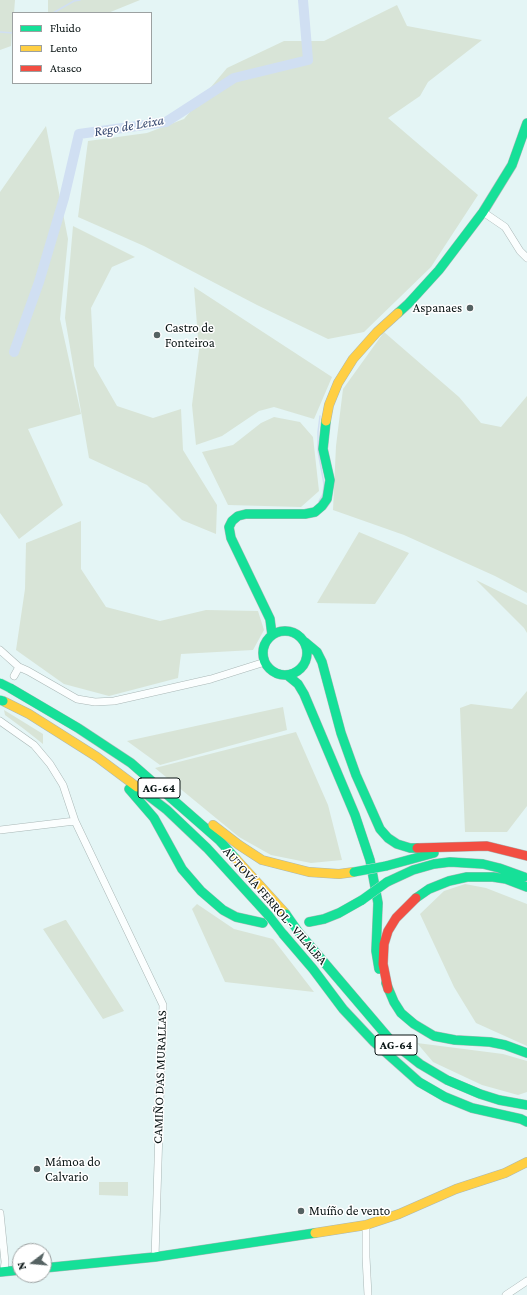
<!DOCTYPE html>
<meta charset="utf-8">
<style>
body{margin:0}
#map{position:relative;width:527px;height:1295px;overflow:hidden;background:#e4f5f5;font-family:"Crimson Pro",serif}
canvas{display:block}
.legend{position:absolute;left:12px;top:12px;width:140px;height:72px;box-sizing:border-box;background:#fff;border:1px solid #9ca1a1;margin:0;padding:5px 7px;list-style:none;font-size:12px;color:#081313}
.legend li{display:flex;align-items:center;gap:8px;height:20px}
.legend b{width:20px;border:1px solid #9ca1a1}
.north{position:absolute;left:12px;top:1243px;width:40px;height:40px;box-sizing:border-box;background:#fff;border:1px solid #9ca1a1;border-radius:50%;rotate:254deg;font-size:11px;font-weight:700;line-height:16px;text-align:center;color:#081313}
.north::after{content:'';display:block;margin:auto;width:14px;height:18px;background:#556262;clip-path:polygon(50% 0,100% 100%,50% 72%,0 100%)}
</style>
<div id="map">
<canvas width="527" height="1295"></canvas>
<ul class="legend">
<li><b style="height:5px;background:#16e098"></b>Fluido</li>
<li><b style="height:5px;background:#ffcf43"></b>Lento</li>
<li><b style="height:5px;background:#f24e42"></b>Atasco</li>
</ul>
<div class="north">N</div>
</div>
<script>
const g = document.querySelector('canvas').getContext('2d');
g.lineJoin = 'round';
function fill(path, color) { g.fillStyle = color; g.fill(path, 'evenodd'); }
const poly = rows => new Path2D(rows.map(r => 'M' + r).join(''));
function strokePath(path, color, width, dash) { g.strokeStyle = color; g.lineWidth = width; g.lineCap = dash ? 'butt' : 'round'; g.setLineDash(dash || []); g.stroke(path); }
function label(font, color, halo, rows, align = 'center') {
  g.font = font + ' "Crimson Pro",serif'; g.lineWidth = 3; g.setLineDash([]); g.textBaseline = 'middle'; g.strokeStyle = halo; g.fillStyle = color; for (const [text, x, y, turn = 0] of rows) {
    g.save(); g.translate(x, y); g.rotate((+turn || 0) * Math.PI / 180); g.textAlign = isNaN(turn) ? turn : align; if (halo) g.strokeText(text, 0, 0); g.fillText(text, 0, 0); g.restore();
  }
}
fill(poly([
 [0,0,15,0,14,13,13,13,11,46,0,50],
 [48,0,140,0,108,13,48,13],
 [397,5,407,26,482,40,428,82,420,96,388,118,478,195,431,267,364,332,328,339,257,305,144,246,78,217,88,141,147,133,184,119,227,68,284,41,324,41],
 [46,126,68,239,60,319,81,414,28,429,63,505,19,539,0,513,0,192],
 [73,226,135,257,112,267,91,308,94,366,117,406,153,418,181,409,183,450,217,505,216,534,182,520,147,485,89,458,65,318],
 [194,287,332,377,314,419,274,407,259,411,222,436,196,445,192,405,199,350],
 [384,332,459,397,481,423,501,427,527,396,527,593,495,576,404,535,333,510,336,446,343,389],
 [274,417,300,422,313,437,319,491,301,507,228,505,202,452,233,445,261,423],
 [81,521,81,569,106,607,160,621,206,610,258,611,264,630,253,650,181,654,178,678,109,696,64,684,16,650,25,589,26,543],
 [359,532,409,553,375,604,317,603],
 [476,580,527,605,527,633,524,628],
 [527,691,527,806,507,832,465,832,460,708,471,704,512,709],
 [283,707,287,730,160,765,127,741],
 [4,710,43,734,43,744,24,729,5,715],
 [296,732,328,805,342,860,311,863,271,855,239,837,155,768],
 [465,884,486,888,527,904,527,1046,476,1023,454,987,420,914,444,891],
 [197,904,234,929,273,939,314,992,225,982,192,909],
 [65,920,66,920,124,1011,103,1019,43,929],
 [417,1043,503,1054,527,1061,527,1092,518,1095,482,1085,433,1062],
 [99,1182,128,1182,128,1196,99,1195]
]), '#d8e4d7');
strokePath(poly([
 [53,13,74,1,80,0],
 [0,32,13,33],
 [320,503,319,501,323,494,324,484,318,451,318,432,320,416]
]), '#d0dff2', 1.5);
strokePath(poly([
 [14,352,39,282,64,198,79,134,166,122,234,78,308,60,303,0]
]), '#d0dff2', 10);
const street = poly([
 [483,212,505,227,520,251,527,258],
 [0,650,19,667,28,671,77,699,95,702,114,701,211,679,265,662],
 [14,676,19,667],
 [0,721,34,745,50,764,63,785,75,821,163,1005,155,1257],
 [0,830,75,821],
 [0,1213,5,1262,4,1271],
 [366,1225,366,1257,368,1295],
 [506,1295,527,1281]
]);
const fast = poly([
 [398,313,408,304,439,270,483,212,512,165,527,123],
 '263 653a22 22 0 1 1 44 0a22 22 0 1 1-44 0Z',
 [272,635,270,619,231,538,229,527,232,521,238,516,246,514,305,514,315,512,322,506,327,499,330,480,323,449,326,421],
 [305,642,317,652,322,662,341,733,356,775,380,829,388,838,397,844,410,848,417,848],
 [287,675,298,684,304,694,355,815,370,860,378,903,376,951,379,969],
 [10,688,78,728,131,763,219,840,236,859],
 [137,787,167,810,207,848,269,916],
 [129,789,154,818,182,869,201,891,223,910,236,917,263,923],
 [386,866,434,853],
 [387,882,413,870,434,864,450,862,483,864,499,868,524,877],
 [416,898,429,889,449,881,467,877,493,877,506,879,527,887],
 [309,922,324,919,339,913,362,900],
 [283,934,313,969,343,1009,374,1042,419,1082,445,1097,472,1108,521,1119,527,1122],
 [300,934,392,1042,420,1064,447,1080,480,1094,499,1100,527,1105],
 [386,983,394,1002,401,1013,414,1024,434,1036,455,1040,490,1042,505,1045,527,1053],
 [44,1268,155,1257,315,1233],
 [0,1272,20,1270]
]);
const slow = poly([
 [326,421,329,405,338,383,353,359,377,332,398,313],
 [3,701,29,714,97,757,137,787],
 [213,825,239,845,262,860,309,872,339,874,354,872],
 [236,859,286,914],
 [315,1233,366,1225,399,1214,456,1189,505,1173,527,1162]
]);
const jam = poly([
 [417,848,487,846,527,856],
 [388,989,383,964,384,944,388,931,396,918,416,898]
]);
strokePath(street, '#a9b7b6', 8);
strokePath(fast, '#a9b7b6', 10);
strokePath(slow, '#a9b7b6', 10);
strokePath(jam, '#a9b7b6', 10);
strokePath(street, '#fbfefe', 7);
strokePath(fast, '#16e098', 9);
strokePath(slow, '#ffcf43', 9);
strokePath(jam, '#f24e42', 9);
const fastBridge = poly([
 [0,683,10,688],
 [0,700,3,701],
 [354,872,386,866],
 [362,900,387,882],
 [286,914,300,934],
 [269,916,283,934]
]);
strokePath(fastBridge, '#c9d0d0', 10, []);
strokePath(fastBridge, '#16e098', 9);
for (const [x, y, r, color] of [
 [470,308,4,"#556262"],
 [157,335,4,"#556262"],
 [37,1169,4,"#556262"],
 [301,1211,4,"#556262"]
]) { const dot = new Path2D(); dot.arc(x, y, r, 0, 2 * Math.PI); g.fillStyle = color; g.fill(dot); strokePath(dot, '#fff', 1.5); }
for (const [x, y, w] of [
 [159,788,42],
 [396,1045,42]
]) { const box = new Path2D(); box.roundRect(x - w / 2, y - 10, w, 20, 3); g.fillStyle = '#fff'; g.fill(box); strokePath(box, '#081313', 1); }
label('bold 12px', '#081313', null, [
 ["AG-64",159,788],
 ["AG-64",396,1045]
]);
label('13px', '#081313', '#fff', [
 ["Aspanaes",462,308,"right"],
 ["Castro de",165,328],
 ["Fonteiroa",165,343],
 ["Mámoa do",45,1162],
 ["Calvario",45,1177],
 ["Muíño de vento",309,1211]
], 'left');
label('13px', '#081313', '#fff', [
 ["AUTOVÍA FERROL - VILALBA",275,906,49],
 ["CAMIÑO DAS MURALLAS",160,1077,-88]
]);
label('italic 14px', '#36486f', '#fff', [
 ["Rego de Leixa",129,126,-10]
]);
</script>
